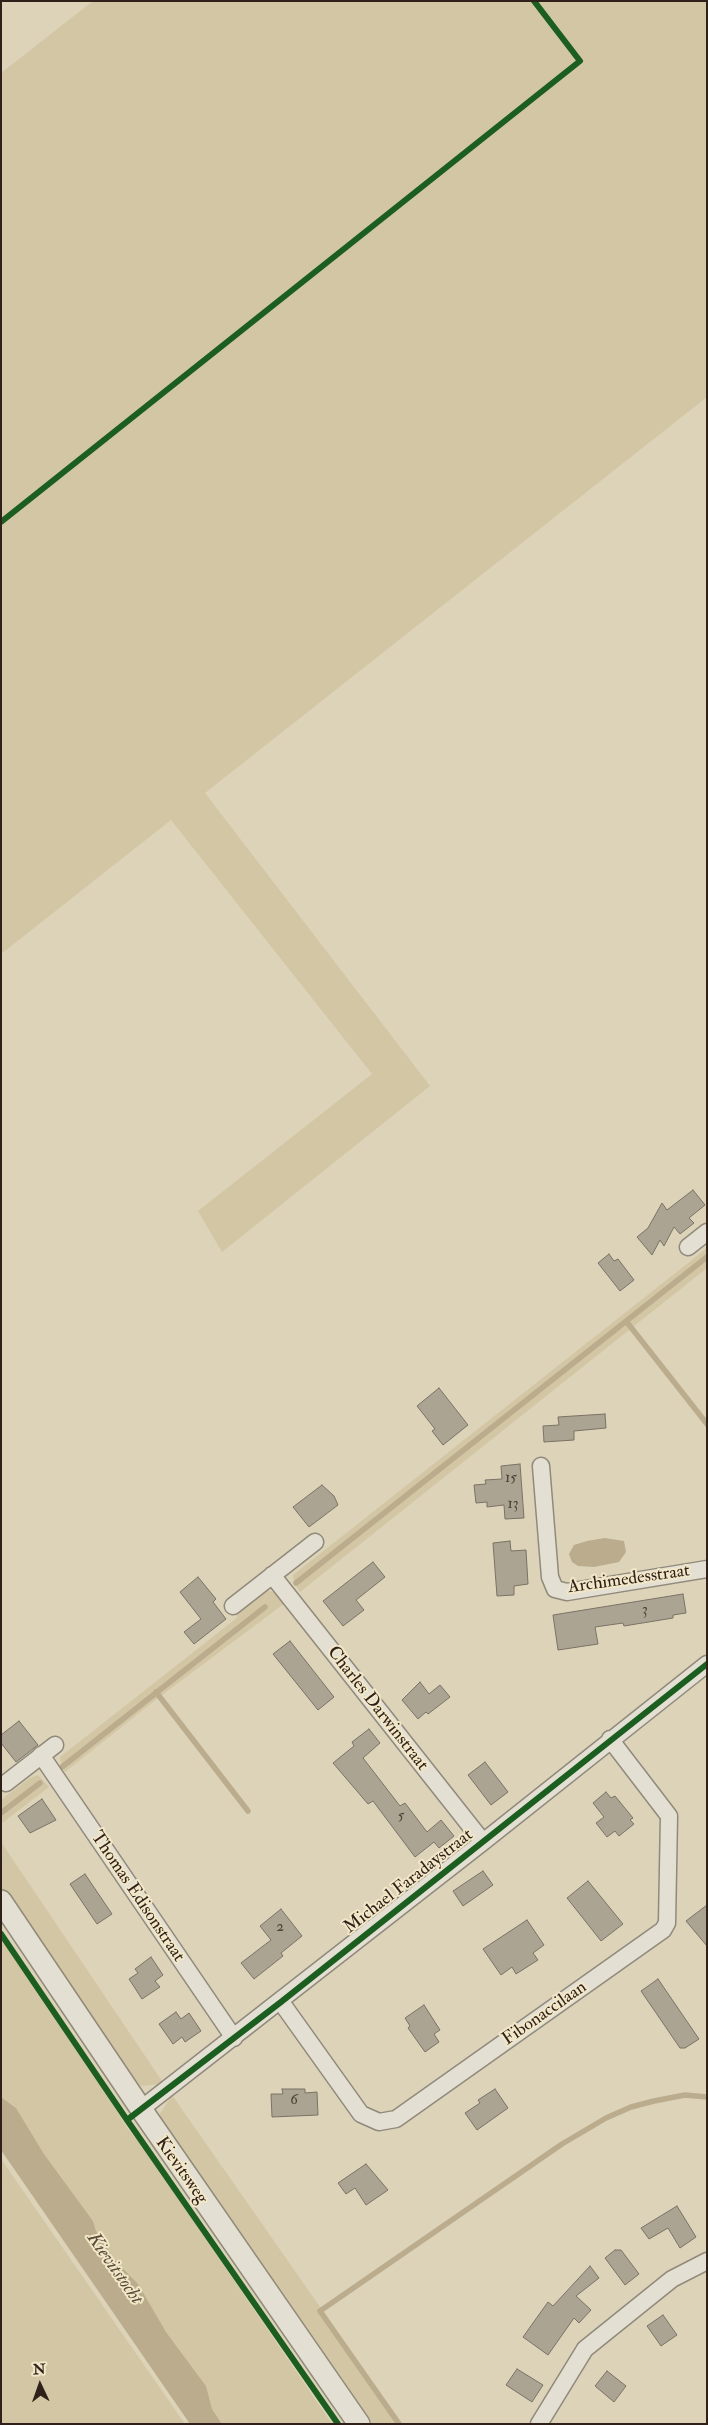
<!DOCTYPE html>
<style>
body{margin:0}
#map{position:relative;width:708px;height:2425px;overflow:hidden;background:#dcd3b9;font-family:"IM FELL Double Pica",serif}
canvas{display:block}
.frame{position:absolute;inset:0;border:2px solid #30201a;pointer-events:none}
.north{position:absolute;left:15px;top:2360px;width:50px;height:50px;-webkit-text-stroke:4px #f2e8c8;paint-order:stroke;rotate:357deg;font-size:14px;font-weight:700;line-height:20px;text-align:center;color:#30201a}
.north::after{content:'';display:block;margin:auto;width:18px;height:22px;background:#30201a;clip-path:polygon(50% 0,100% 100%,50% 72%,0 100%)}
</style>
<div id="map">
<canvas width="708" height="2425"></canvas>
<div class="frame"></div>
<div class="north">N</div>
</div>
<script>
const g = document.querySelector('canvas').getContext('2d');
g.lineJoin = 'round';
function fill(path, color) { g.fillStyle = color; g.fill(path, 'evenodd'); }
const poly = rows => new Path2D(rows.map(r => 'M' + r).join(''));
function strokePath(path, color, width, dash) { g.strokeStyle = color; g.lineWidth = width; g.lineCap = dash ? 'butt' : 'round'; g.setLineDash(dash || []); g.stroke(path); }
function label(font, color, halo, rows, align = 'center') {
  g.font = font + ' "IM FELL Double Pica",serif'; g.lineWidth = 4; g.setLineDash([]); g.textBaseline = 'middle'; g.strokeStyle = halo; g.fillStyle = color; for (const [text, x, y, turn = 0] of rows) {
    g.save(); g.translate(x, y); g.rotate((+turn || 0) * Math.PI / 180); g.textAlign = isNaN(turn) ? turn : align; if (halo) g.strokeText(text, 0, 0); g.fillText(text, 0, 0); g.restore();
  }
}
fill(poly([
 [93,1,707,1,707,397,205,793,430,1086,222,1252,198,1211,372,1074,171,820,1,954,1,73],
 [707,1248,707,1268,300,1592,294,1582,293,1575],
 [265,1590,277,1593,285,1603,158,1698,65,1772,61,1764,60,1757,238,1617,236,1614],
 [38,1775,49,1787,1,1824,1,1800,30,1778],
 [1,1842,164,2084,138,2086,1,1887],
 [1,1938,102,2086,127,2128,143,2147,332,2424,222,2424,212,2409,206,2386,166,2332,131,2276,114,2259,96,2231,93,2221,44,2154,16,2108,1,2097],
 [172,2095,355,2357,403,2424,369,2424,158,2117],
 [1,2159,185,2424,1,2424]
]), '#d3c6a4');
fill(poly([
 [605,1538,624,1541,626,1552,619,1562,594,1567,578,1566,572,1562,569,1554,574,1545,587,1541],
 [1,2097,16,2108,44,2154,93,2221,96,2231,114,2259,138,2284,166,2332,206,2386,212,2409,222,2424,190,2424,1,2150]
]), '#baac8c');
strokePath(poly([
 [626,1321,707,1424],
 [296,1583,707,1257],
 [156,1692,248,1811],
 [62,1767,265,1607],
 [1,1813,40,1783],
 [399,2424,320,2311,562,2144,606,2118,631,2107,654,2101,685,2095,707,2097]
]), '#baac8c', 5.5);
const building = poly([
 [693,1190,705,1205,689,1218,694,1223,680,1234,674,1227,664,1246,660,1240,652,1255,637,1237,648,1228,662,1203,667,1210,693,1190],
 [609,1254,614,1261,618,1259,634,1280,620,1291,598,1263,609,1254],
 [439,1388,468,1425,443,1445,432,1431,435,1429,417,1406,439,1388],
 [605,1414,606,1428,574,1431,574,1440,544,1442,543,1426,559,1425,558,1417,605,1414],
 [520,1464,524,1518,505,1519,504,1505,487,1507,487,1502,476,1503,474,1485,486,1484,485,1480,502,1479,501,1466,520,1464],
 [322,1485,334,1496,338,1505,309,1527,293,1507,322,1485],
 [510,1541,511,1551,526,1550,528,1584,514,1586,514,1595,497,1596,493,1543,510,1541],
 [373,1562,385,1577,356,1600,364,1610,343,1626,323,1601,373,1562],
 [198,1577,216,1599,213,1602,226,1619,194,1644,184,1632,201,1619,180,1592,198,1577],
 [683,1594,686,1613,673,1615,673,1618,624,1626,623,1623,595,1627,598,1644,558,1650,553,1615,683,1594],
 [290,1641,334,1697,318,1710,273,1654,290,1641],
 [420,1682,429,1694,440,1685,450,1697,428,1714,426,1712,418,1719,402,1700,420,1682],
 [19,1721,38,1745,16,1762,1,1743,1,1735,19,1721],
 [369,1729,380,1743,363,1758,400,1806,405,1803,427,1832,441,1820,454,1836,439,1848,434,1842,415,1857,373,1801,368,1804,333,1763,354,1746,352,1742,369,1729],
 [485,1762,508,1792,491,1805,468,1775,485,1762],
 [606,1792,611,1798,615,1796,633,1818,630,1820,634,1824,619,1836,615,1831,607,1837,596,1823,604,1817,593,1803,606,1792],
 [42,1799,56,1820,30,1833,18,1816,42,1799],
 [483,1871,493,1885,463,1906,453,1891,483,1871],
 [85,1874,112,1914,97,1924,70,1884,85,1874],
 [588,1881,623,1924,601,1941,567,1898,588,1881],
 [707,1905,707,1946,686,1921,707,1905],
 [281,1909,302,1936,281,1953,283,1956,254,1979,241,1963,271,1940,260,1926,281,1909],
 [527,1920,544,1945,533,1953,538,1960,516,1974,512,1967,501,1975,483,1949,527,1920],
 [151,1957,163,1975,155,1981,160,1987,142,1999,129,1979,138,1973,135,1969,151,1957],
 [658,1979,699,2039,685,2048,680,2048,641,1991,658,1979],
 [424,2005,440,2030,434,2034,439,2042,425,2052,408,2028,410,2026,405,2018,424,2005],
 [176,2012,181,2019,189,2013,201,2031,185,2042,182,2037,173,2044,159,2024,176,2012],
 [282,2089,305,2089,305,2093,317,2092,318,2115,272,2117,271,2094,283,2094,282,2089],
 [495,2089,508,2108,477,2130,465,2113,480,2103,478,2100,495,2089],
 [366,2164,388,2190,366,2205,355,2188,346,2194,338,2183,366,2164],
 [677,2206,696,2237,680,2248,668,2228,649,2239,641,2228,677,2206],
 [615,2250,621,2250,639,2274,625,2285,605,2258,615,2250],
 [590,2266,599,2278,576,2296,591,2310,579,2323,574,2318,548,2355,523,2337,548,2302,553,2306,590,2266],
 [663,2315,677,2335,661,2346,647,2326,663,2315],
 [517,2369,543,2385,532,2402,506,2385,517,2369],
 [607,2371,626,2386,614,2402,595,2386,607,2371]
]);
fill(building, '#aba492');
strokePath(building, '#7a7265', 1);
const minor = poly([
 [688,1247,707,1232],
 [541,1466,550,1577,555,1589,567,1592,707,1569],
 [272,1575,483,1842],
 [233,1606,315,1542],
 [41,1755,234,2038],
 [6,1783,55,1745],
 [281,2002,361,2114,379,2122,396,2119,663,1930,667,1923,669,1816,610,1739],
 [141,2109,483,1842,707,1664],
 [539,2424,585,2349,672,2279,707,2261]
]);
const tertiary = poly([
 [1,1901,141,2109,359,2424]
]);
strokePath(minor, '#918a7b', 19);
strokePath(tertiary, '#918a7b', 24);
strokePath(minor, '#e3dfd2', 16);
strokePath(tertiary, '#e3dfd2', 21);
strokePath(poly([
 [1,522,580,61,534,1],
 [1,1934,127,2120,338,2424],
 [127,2120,281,2002,707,1664]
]), '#1b5e20', 6);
label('15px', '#4f4138', null, [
 ["15",511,1479],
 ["13",513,1505],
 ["3",645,1611],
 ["5",401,1817],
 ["2",280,1928],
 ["6",294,2101]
]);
label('18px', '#30201a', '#f2e8c8', [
 ["Archimedesstraat",629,1580,-8],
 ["Charles Darwinstraat",377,1709,52],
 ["Michael Faradaystraat",409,1882,-38],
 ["Thomas Edisonstraat",137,1897,56],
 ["Fibonaccilaan",545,2014,-35],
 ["Kievitsweg",181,2171,55]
]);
label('italic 19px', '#5b4b3b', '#f2e8c8', [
 ["Kievitstocht",114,2269,55]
]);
</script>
